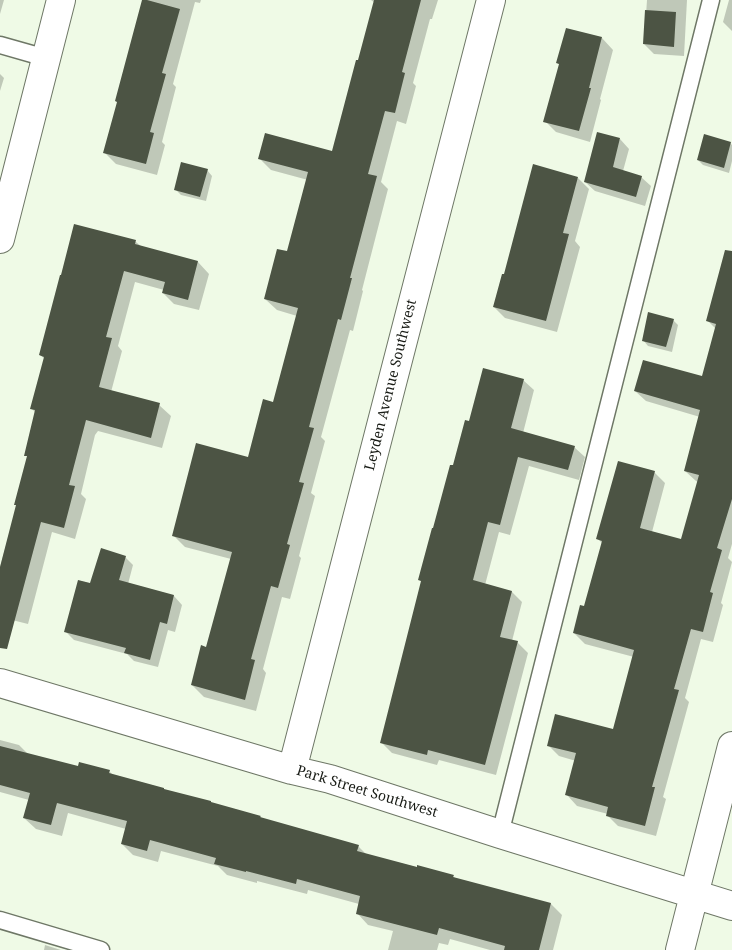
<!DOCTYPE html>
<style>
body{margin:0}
canvas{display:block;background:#effae6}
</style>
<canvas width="732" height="950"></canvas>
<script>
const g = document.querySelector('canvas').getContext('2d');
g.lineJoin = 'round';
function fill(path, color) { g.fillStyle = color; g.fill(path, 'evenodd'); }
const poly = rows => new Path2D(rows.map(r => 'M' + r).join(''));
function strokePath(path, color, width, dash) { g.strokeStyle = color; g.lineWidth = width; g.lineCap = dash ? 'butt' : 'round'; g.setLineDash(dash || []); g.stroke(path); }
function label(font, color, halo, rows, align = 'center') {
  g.font = font + ' "Noto Serif",serif'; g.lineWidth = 5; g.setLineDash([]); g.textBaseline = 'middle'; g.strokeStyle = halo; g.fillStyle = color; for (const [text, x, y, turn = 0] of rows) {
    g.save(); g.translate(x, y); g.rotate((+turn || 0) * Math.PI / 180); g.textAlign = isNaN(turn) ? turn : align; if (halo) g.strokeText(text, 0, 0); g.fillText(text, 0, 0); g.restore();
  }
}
fill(poly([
 [0,0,4,0,0,14],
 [143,0,201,0,200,3,195,2,173,84,176,87,162,142,165,145,157,175,116,164,105,153],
 [371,0,438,0,432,19,430,19,413,83,416,86,406,124,397,121,381,182,388,189,362,290,363,291,353,331,350,330,321,437,325,441,311,493,315,496,299,556,301,558,290,599,282,597,263,669,266,673,256,711,204,697,192,685,207,648,231,559,185,547,173,535,249,458,274,403,297,316,277,310,265,299,288,253,308,180,271,170,259,158,333,152,375,3],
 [647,0,687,0,684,56,654,54,644,44],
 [729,0,732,0,732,31,723,22],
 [602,38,613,50,600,99,601,100,590,142,556,132,545,121,560,65,558,63],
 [0,74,4,78,0,91],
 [620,139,629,149,623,171,641,177,651,186,645,206,595,191,585,182],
 [730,143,732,145,732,161,729,173,703,165,698,160],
 [207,170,212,176,206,201,181,195,176,190],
 [578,178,589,189,575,241,580,247,557,332,505,318,494,307,505,276],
 [75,225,136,242,142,247,198,262,209,274,199,310,174,304,163,293,164,290,135,282,118,346,122,351,111,392,159,405,171,416,162,448,98,431,95,435,81,494,86,499,75,539,52,532,28,624,0,617,0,567,17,506,15,504,28,457,26,455,36,413,32,409,45,359,40,355],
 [732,292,732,544,728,558,732,562,721,603,723,605,713,642,701,639,685,698,689,702,663,797,666,799,656,836,618,826,607,815,608,814,577,806,567,795,576,761,559,756,548,745,614,731,634,657,585,644,574,633,585,608,602,543,598,539,654,472,665,483,652,532,682,540,698,482,696,481,685,471,700,417,646,401,635,391,703,378,716,329,707,320],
 [673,320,678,325,672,352,648,346,643,340],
 [523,380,534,390,523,433,574,447,585,457,579,480,529,466,510,535,499,532,485,585,512,592,522,602,512,641,517,642,528,653,496,775,439,760,437,765,392,753,381,742,422,582,420,580,454,467,470,422],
 [125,557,133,565,128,584,174,596,182,605,175,632,168,630,158,667,134,661,127,654,74,640,66,632,91,584],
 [0,740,19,745,28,754,79,768,109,771,113,775,260,817,263,819,358,846,367,855,453,876,456,879,551,904,562,915,553,950,490,950,450,939,448,945,439,943,437,950,388,950,393,931,368,925,357,913,359,904,308,890,307,894,257,881,257,883,227,875,218,866,161,851,158,862,133,855,122,844,126,829,68,813,62,836,36,829,24,818,29,800,0,792],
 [45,945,61,950,44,950]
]), '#0003');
fill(poly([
 [142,0,147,0,180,9,162,73,166,74,150,132,154,133,146,164,103,153,117,102,115,101],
 [374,0,421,0,402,72,405,73,395,113,385,111,368,174,377,176,350,278,352,278,341,320,338,319,309,427,314,428,299,482,304,483,287,544,290,545,278,588,271,586,251,659,255,660,245,700,191,685,201,645,206,647,232,552,172,536,196,443,248,457,263,399,273,402,298,308,264,299,277,249,287,251,308,172,258,159,265,133,332,151,356,60,358,60],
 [645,10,676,12,674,47,643,44],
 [566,28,602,37,589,88,591,88,579,131,543,122,559,64,556,63],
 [597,132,620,138,613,167,642,176,636,197,584,182],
 [704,134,731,142,724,168,697,160],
 [181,162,208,169,200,197,174,190],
 [533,164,578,177,563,233,569,234,546,321,493,307,502,274,504,274],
 [74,224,136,240,135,244,198,261,188,300,162,293,165,282,124,271,106,337,112,338,99,387,160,403,151,438,86,420,85,424,69,485,75,486,64,528,41,522,7,649,0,648,0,567,16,505,14,505,27,456,24,456,35,410,30,409,44,357,39,355,60,275,61,275],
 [725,250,732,251,732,499,717,548,722,550,710,592,713,593,703,632,691,629,674,689,679,690,652,787,655,787,645,826,606,816,608,807,565,795,576,753,547,746,555,714,613,729,634,650,573,633,580,605,584,606,602,541,596,539,618,461,655,471,640,528,681,539,699,475,684,471,700,410,634,391,643,360,702,376,716,324,706,321],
 [648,312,674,319,666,347,642,341],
 [483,368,524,379,511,428,575,446,568,470,518,457,500,525,488,522,473,580,512,591,500,637,518,641,485,765,428,750,427,755,380,743,421,581,418,580,432,528,433,528,450,465,453,465,465,420,469,421],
 [101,548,126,556,119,580,174,595,167,624,160,622,150,660,124,653,126,648,64,632,78,580,90,583],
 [0,746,78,766,79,762,110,770,109,773,164,788,164,789,211,801,211,802,261,816,260,817,359,845,357,851,417,867,417,865,454,875,453,877,551,903,539,950,504,950,505,946,439,928,437,935,356,914,360,896,297,879,296,884,246,871,246,872,214,864,216,858,150,840,147,851,121,844,127,821,57,803,51,825,23,818,30,793,0,785]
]), '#4c5444');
const lane = poly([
 [0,45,46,58],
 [500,834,711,0],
 [0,920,101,950]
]);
const street = poly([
 [0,239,61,0],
 [0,683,292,770,330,779,500,834,732,906],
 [292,770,491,0],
 [680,950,732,746]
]);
strokePath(lane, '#6e7766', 19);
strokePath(street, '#6e7766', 30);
strokePath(lane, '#fff', 16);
strokePath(street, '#fff', 28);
label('14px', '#191c16', '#fff', [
 ["Leyden Avenue Southwest",391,385,-76],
 ["Park Street Southwest",367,792,17]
]);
</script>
